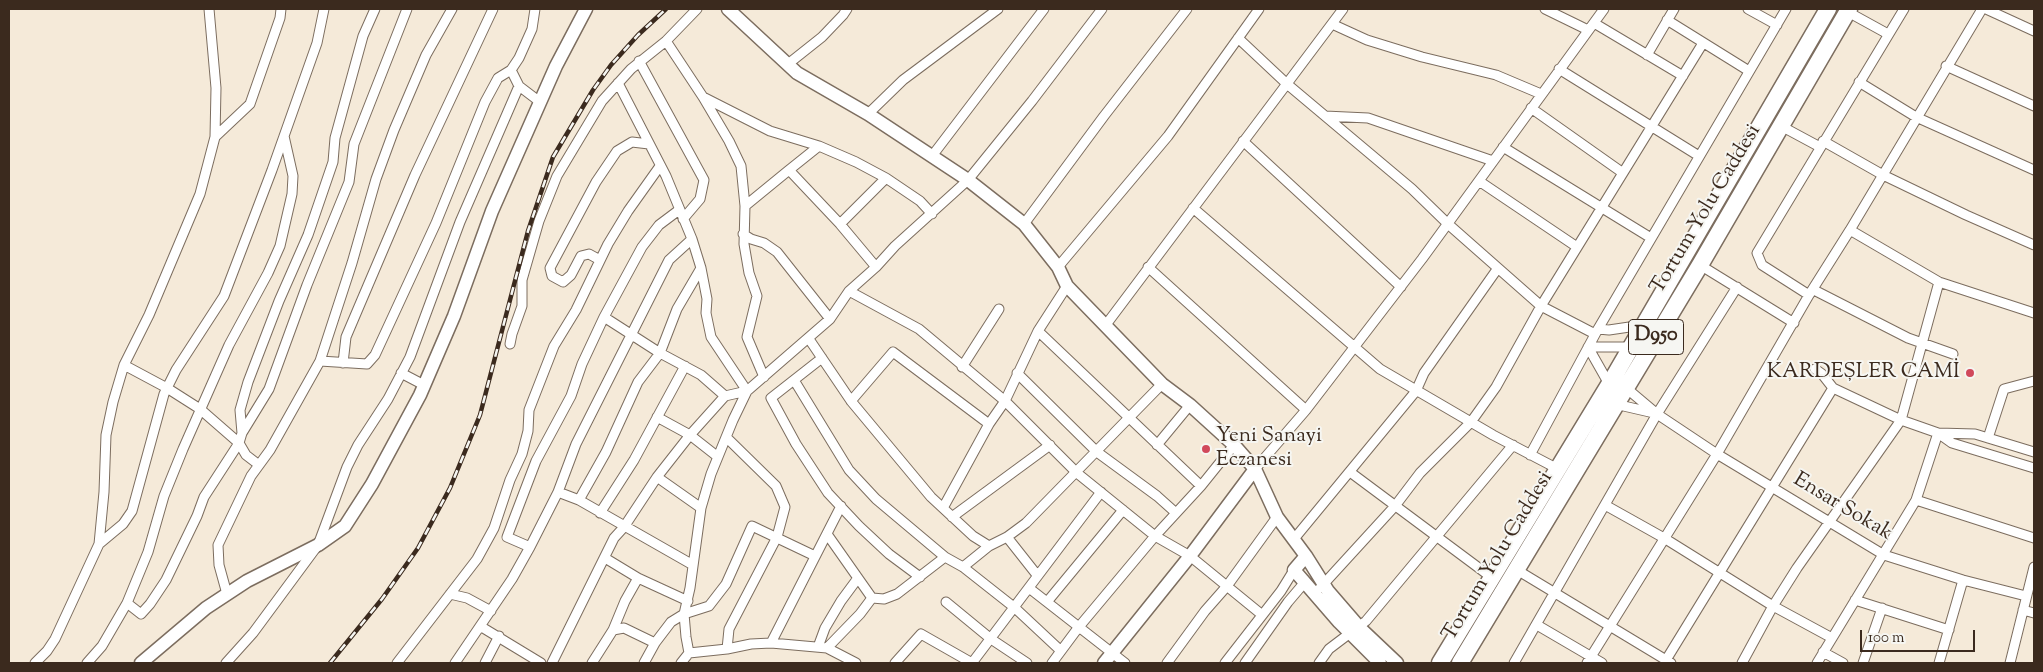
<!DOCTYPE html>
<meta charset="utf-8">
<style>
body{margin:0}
#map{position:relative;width:2043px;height:672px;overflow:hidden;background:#f5ead9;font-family:"Sorts Mill Goudy",serif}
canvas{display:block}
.frame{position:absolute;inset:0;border:10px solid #3b2a1e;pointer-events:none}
.scale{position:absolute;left:1860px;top:630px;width:115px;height:22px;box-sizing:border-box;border:2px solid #3b2a1e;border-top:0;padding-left:6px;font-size:15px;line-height:18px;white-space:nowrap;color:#3b2a1e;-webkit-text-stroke:4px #f6f6f2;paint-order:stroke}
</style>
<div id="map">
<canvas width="2043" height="672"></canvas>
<div class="frame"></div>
<div class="scale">100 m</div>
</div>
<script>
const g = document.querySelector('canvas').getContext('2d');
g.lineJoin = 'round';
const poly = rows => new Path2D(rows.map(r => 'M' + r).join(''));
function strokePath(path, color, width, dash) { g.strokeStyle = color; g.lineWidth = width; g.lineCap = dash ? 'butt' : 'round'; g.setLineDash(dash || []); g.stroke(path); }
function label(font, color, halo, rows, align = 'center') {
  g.font = font + ' "Sorts Mill Goudy",serif'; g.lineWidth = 4; g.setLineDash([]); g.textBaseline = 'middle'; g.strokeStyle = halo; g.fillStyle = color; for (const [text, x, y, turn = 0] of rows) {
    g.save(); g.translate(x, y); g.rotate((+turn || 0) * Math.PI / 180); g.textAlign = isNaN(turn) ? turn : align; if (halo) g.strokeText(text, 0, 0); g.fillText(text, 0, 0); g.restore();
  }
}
const street = poly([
 [1545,9,1588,30],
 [1748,9,1777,25],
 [1986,9,2034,31],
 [1848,12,1888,34],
 [1667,20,1749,71],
 [1594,23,1683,76],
 [1332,24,1367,40,1422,57,1496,75,1541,94],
 [1238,38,1287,84,1412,189,1448,224,1541,306,1595,334],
 [666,41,703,97,729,141,741,166,745,206,744,244,749,273,757,296,747,337,764,377],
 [1647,55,1674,9],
 [639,61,704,180,700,199,683,219],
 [788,64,822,37,843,15,847,9],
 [1946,66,2034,106],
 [1559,69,1699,156],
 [511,70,519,86,540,102],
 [1859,82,1916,117,2034,170],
 [703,97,770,131,819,146,856,162,886,178,920,201,932,214],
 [1531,108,1623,173],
 [868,114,903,80,998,9],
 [1325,116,1368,118,1493,161],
 [1781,126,1820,147],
 [215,137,250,104,280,18,281,9],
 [1243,141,1401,287],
 [1823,141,1883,175,1966,215,2034,245],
 [1503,147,1651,238],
 [932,156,1044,9],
 [789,170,819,146],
 [1479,181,1577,247],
 [745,206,789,170,840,224,876,267],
 [1193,208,1380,369,1493,435,1558,469],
 [840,224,886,178],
 [1024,224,1104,116,1187,9],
 [1850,230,1939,282,2034,313],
 [743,234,751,239,764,243,777,252,830,319],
 [600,260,589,254,581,256,571,275,563,282,552,276,550,268,596,182,617,151,632,142,649,144],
 [1700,265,1794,323],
 [1058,267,1168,136,1259,9],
 [1148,267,1306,410],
 [1814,290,1908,338,1953,354],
 [849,291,919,329,1005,401,1077,473,1155,536,1190,556,1261,614],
 [1809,295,1762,265,1757,253,1904,9],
 [604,317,660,353,701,375,725,396],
 [1105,326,1343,9],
 [1598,329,1609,330,1643,325,1658,334],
 [1038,331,1201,486],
 [809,339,851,401,931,497,973,536,989,546,1007,537,1026,523,1162,384],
 [510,344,512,334,522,306,522,280,539,221,557,176,602,101,631,69,666,41,697,9],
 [822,358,771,398,796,444,828,493,859,526,889,554,920,577],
 [320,361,367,364,375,355,436,223,485,102,498,78,511,70,519,58,532,29,535,9],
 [343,363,346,337,415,175,493,9],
 [124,365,167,388,200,409,239,443,204,497,197,516,166,580,150,604,141,614,127,603],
 [962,367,999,309],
 [1815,369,1822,374,1833,388,1901,420,1938,433,1952,443,2034,468],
 [401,373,424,385],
 [1017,373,1097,452,1157,496,1176,513],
 [794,380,849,470,876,499,945,557],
 [1609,384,1588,347,1631,347],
 [1625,387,1657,414,1717,454,1884,555,1963,580,2026,596],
 [851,401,893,352,989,424],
 [1615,404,1654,413],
 [657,417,690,435,718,457],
 [242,433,240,410,248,382,279,301,308,235,333,162,335,138,363,36,375,9],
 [1938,433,1975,434,2034,452],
 [726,437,776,486,785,507,777,537,729,629,727,649],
 [1988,438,2004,389,2034,381],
 [1157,445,1190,405],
 [1530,455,1598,329,1786,9],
 [259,465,246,455,239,443,242,433,269,389,307,285,349,182,354,144,407,9],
 [1255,469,1306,410,1422,259,1604,9],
 [1350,472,1491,577],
 [657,477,701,508],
 [558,492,579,500,693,565],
 [579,500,606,452,638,382,660,353,677,309,701,268],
 [1916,500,2034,538],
 [1605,505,1664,538,1773,606,1832,638],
 [943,508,989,424,1005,401,1038,331,1067,286],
 [600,513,634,460,685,366],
 [952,517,1050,445],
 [827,534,872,598],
 [1007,537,1037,575],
 [1294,539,1416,391,1424,373,1498,268],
 [99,544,123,524,132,511,164,394,176,370,224,296,272,170,317,43,324,9],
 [530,547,507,537,536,461,571,396,582,364,604,317,642,247,659,225,679,210],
 [605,558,638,578],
 [963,567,989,546],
 [1517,570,1671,663],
 [1029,588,1125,663],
 [1320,588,1395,506,1420,473,1471,422,1496,387,1541,306,1703,43],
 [227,594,219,565,218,545,251,476,270,450,320,361,352,263,376,179,394,130,426,55,452,9],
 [450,594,467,598,491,611],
 [1855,600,1949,630],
 [946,602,991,639,1027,663],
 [1047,602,1123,510],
 [2023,610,2034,613],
 [1537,625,1602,663],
 [480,626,541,663],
 [613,630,624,628,655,643],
 [771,643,841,506],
 [818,647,825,628,841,601,858,578],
 [827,648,860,614,872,598,884,599,897,594,945,557,963,567,1015,608,1061,651],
 [1823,652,1843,663],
 [689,653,686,637,684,614,690,588,701,508,711,474,733,420,747,391,830,319,849,291,876,267,895,246,968,180,1032,101,1102,9],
 [1666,660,1833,388],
 [35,663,47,651,55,639,99,544,104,492,106,435,113,402,124,365,149,315,200,194,215,137,216,88,209,9],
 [87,663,102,646,127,603,148,552,164,496,183,449,229,345,268,273,280,246,292,194,293,176,284,136],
 [226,663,253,633,318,545,347,467,358,445,388,399,410,357,460,222,519,86],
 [397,663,477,559,494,528,510,480,522,454,528,431,529,410,554,346,576,310,608,244,628,211,660,166],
 [455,663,512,579,530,547,558,492,576,444,669,260,692,239],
 [485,663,499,636],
 [552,663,614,538,624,527,657,477,690,435,725,396,747,391,711,337,706,313,707,299,701,268,692,239,666,176,618,83],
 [592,663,613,630,625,601,638,578,688,601],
 [644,663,655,643,671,622,684,614,709,606,726,584,752,526,815,556],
 [681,663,689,653,727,649,751,644,771,643,827,648,856,663],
 [895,663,921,634,972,663],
 [972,663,1101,492],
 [1052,663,1078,628,1155,536,1201,486,1234,445],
 [1167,663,1205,611,1227,586,1277,517],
 [1225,663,1281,591,1294,570],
 [1245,663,1288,602,1305,582],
 [1319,663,1329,649,1366,621,1513,445],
 [1514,663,1657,414,1737,287],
 [1587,663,1717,454,1809,295,1850,230,1982,9],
 [1742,663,1773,606,1797,568,1901,420,1939,282],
 [1817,663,1916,500,1938,433],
 [1863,663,1882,608],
 [1939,663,1963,580],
 [2010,663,2034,567]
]);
const secondary = poly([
 [728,9,797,73,868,114,968,180,1024,224,1058,267,1067,286,1162,384,1190,405,1234,445,1255,469,1277,517,1306,556,1328,591,1360,628,1397,663],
 [1306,556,1294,570,1339,622,1380,663],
 [141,663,206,608,247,581,318,545,345,526,372,484,420,395,454,316,492,211,556,66,586,9],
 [1104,663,1190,556,1255,469]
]);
const highway = poly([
 [1440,663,1612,380,1828,9],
 [1460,663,1700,265,1849,9]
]);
strokePath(street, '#7c6d5f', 11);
strokePath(secondary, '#7c6d5f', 15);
strokePath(highway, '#7c6d5f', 19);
strokePath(street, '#fff', 9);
strokePath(secondary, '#fff', 12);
strokePath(highway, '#fff', 16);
const rail = poly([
 [330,663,382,599,418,548,450,488,480,415,528,231,553,157,593,90,611,65,638,35,666,9]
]);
strokePath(rail, '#3b2a1e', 4.5);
strokePath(rail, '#f6f6f2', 2.5, [8]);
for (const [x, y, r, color] of [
 [1970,373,5,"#d1495b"],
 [1206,449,5,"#d1495b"]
]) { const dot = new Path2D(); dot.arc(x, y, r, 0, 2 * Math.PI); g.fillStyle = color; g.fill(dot); strokePath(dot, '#f6f6f2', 2); }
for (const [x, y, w] of [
 [1656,337,55]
]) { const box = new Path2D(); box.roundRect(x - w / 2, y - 17.5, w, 35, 4); g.fillStyle = '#f6f6f2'; g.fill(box); strokePath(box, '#3b2a1e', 1); }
label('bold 20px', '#3b2a1e', null, [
 ["D950",1656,337]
]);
label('21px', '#3b2a1e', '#f6f6f2', [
 ["Tortum Yolu Caddesi",1707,210,-59],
 ["Ensar Sokak",1842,508,31],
 ["Tortum Yolu Caddesi",1499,557,-59]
]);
label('21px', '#3b2a1e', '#f6f6f2', [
 ["KARDEŞLER CAMİ",1960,373],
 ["Yeni Sanayi",1216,437,"left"],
 ["Eczanesi",1216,461,"left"]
], 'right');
</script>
